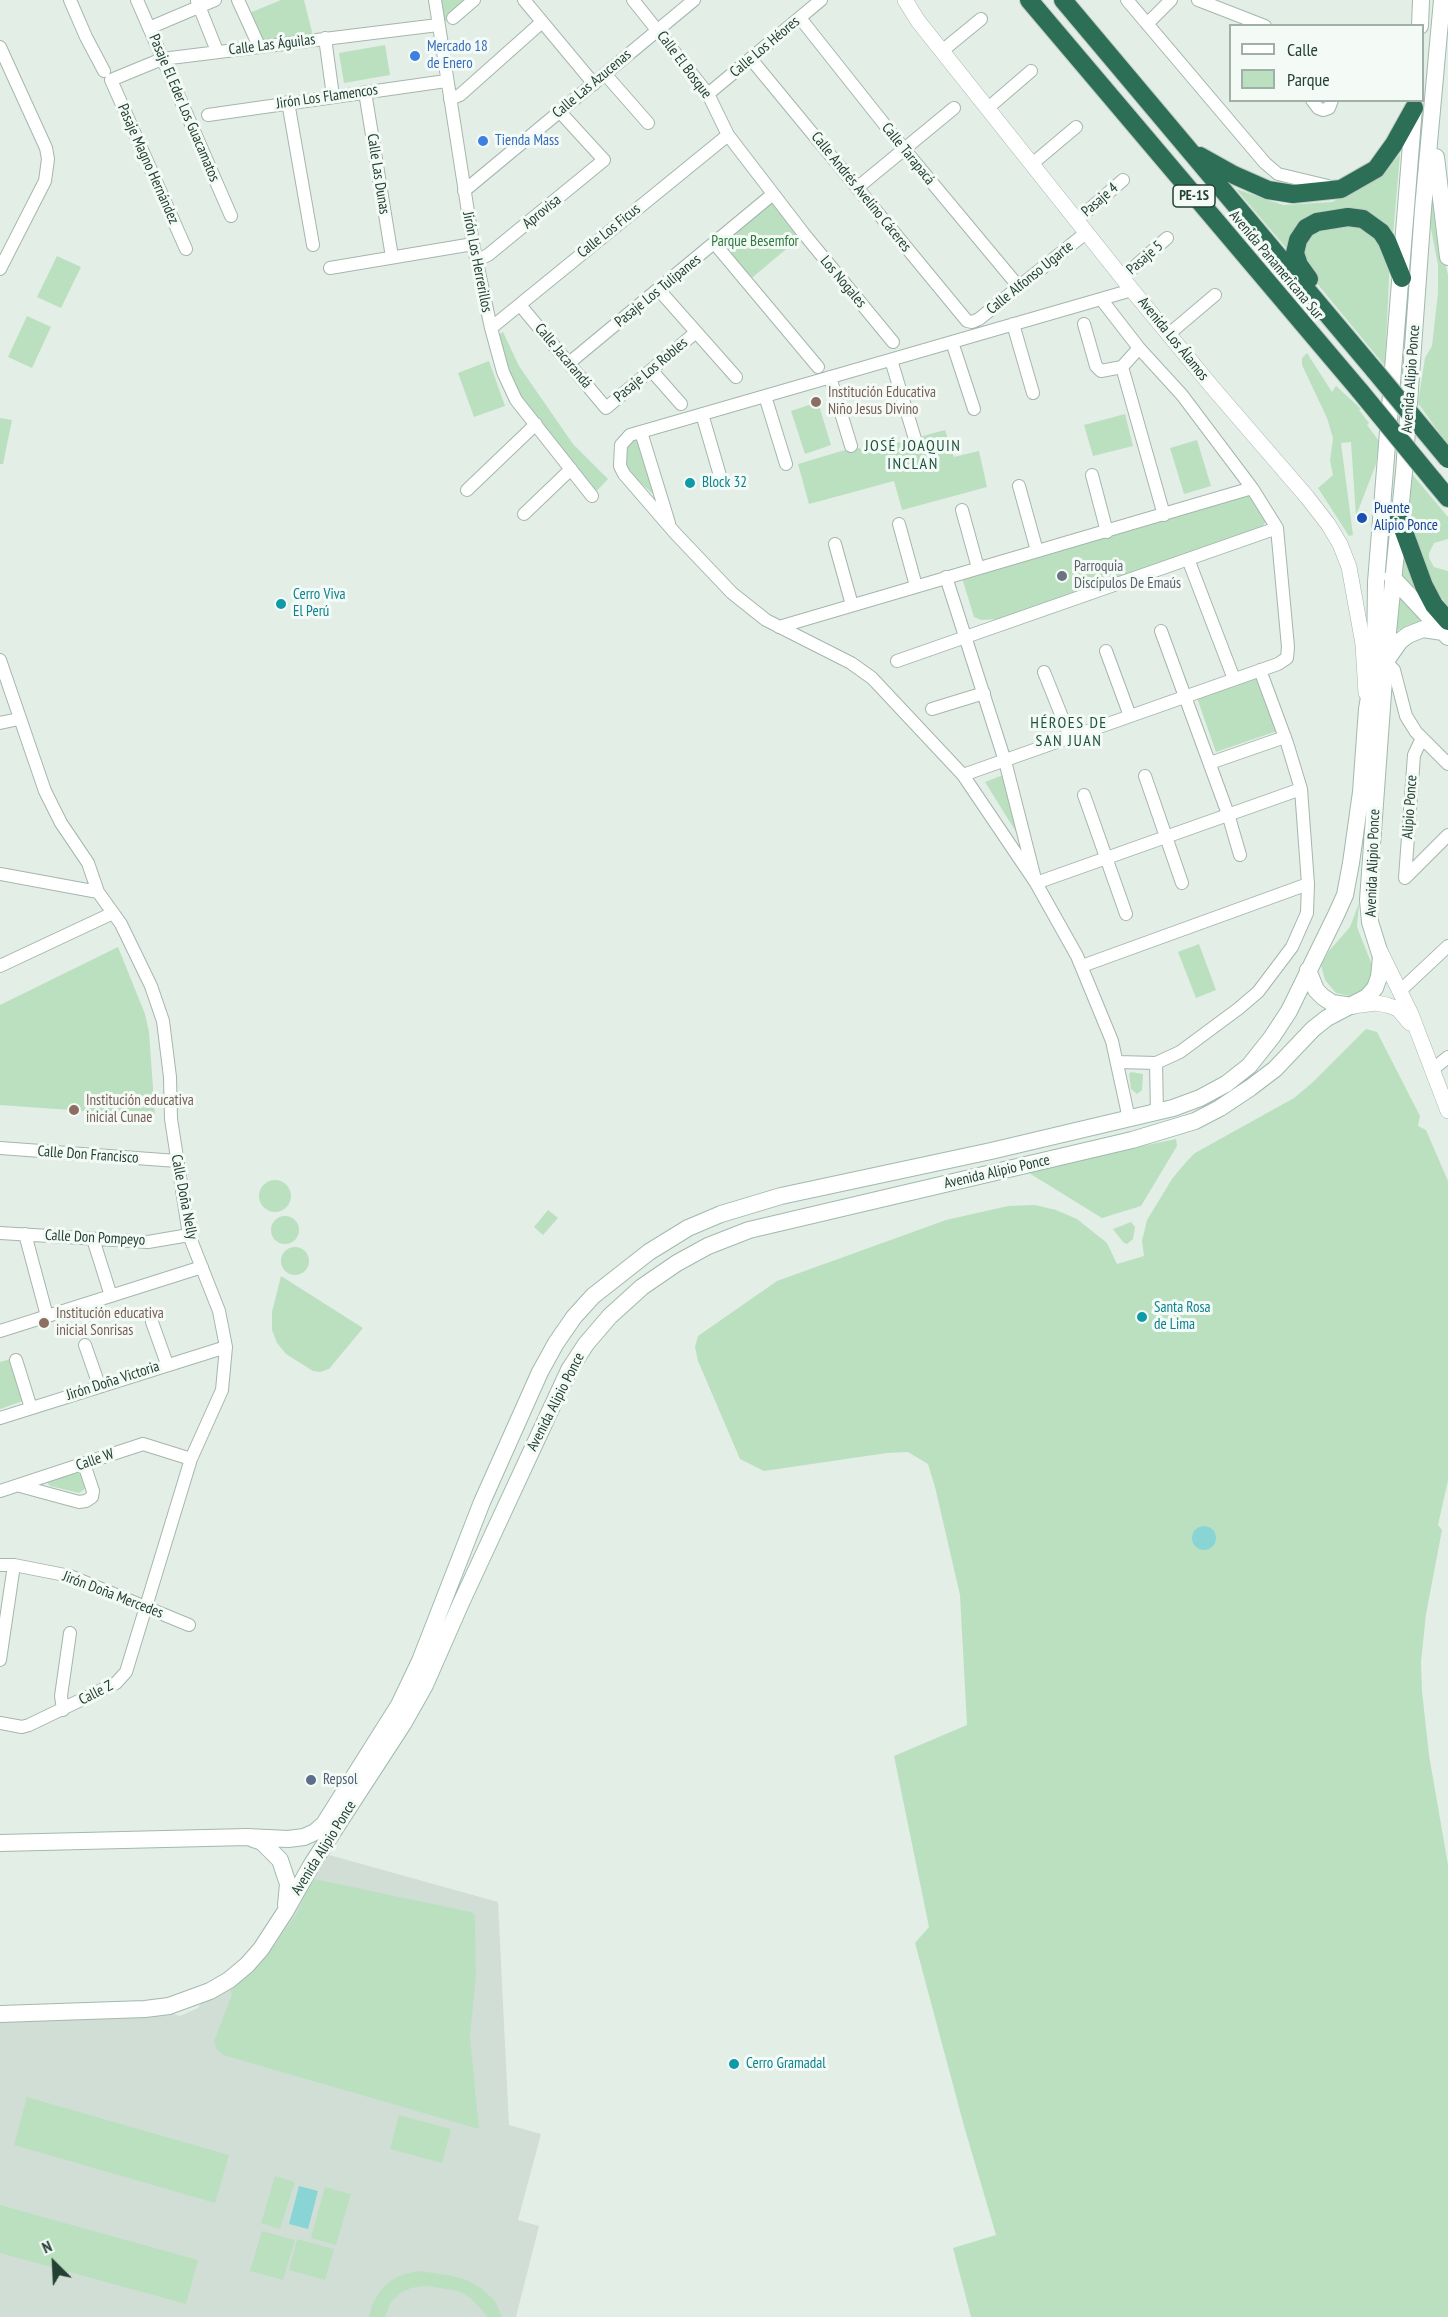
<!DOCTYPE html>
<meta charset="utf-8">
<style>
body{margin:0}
#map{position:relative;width:1448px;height:2317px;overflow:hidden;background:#e3eee7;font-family:"PT Sans Narrow",sans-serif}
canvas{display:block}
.legend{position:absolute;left:1229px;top:24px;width:195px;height:78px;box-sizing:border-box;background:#f4faf6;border:2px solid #a0b0a8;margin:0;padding:8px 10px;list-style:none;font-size:18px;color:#224033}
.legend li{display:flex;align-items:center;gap:12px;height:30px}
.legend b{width:30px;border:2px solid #a0b0a8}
.north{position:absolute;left:24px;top:2233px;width:60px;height:60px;-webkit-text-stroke:4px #f4faf6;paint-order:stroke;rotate:336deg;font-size:16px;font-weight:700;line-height:24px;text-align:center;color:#224033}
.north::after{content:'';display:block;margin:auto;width:21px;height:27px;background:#224033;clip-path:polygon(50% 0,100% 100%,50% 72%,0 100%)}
</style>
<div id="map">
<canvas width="1448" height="2317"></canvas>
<ul class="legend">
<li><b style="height:8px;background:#fff"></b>Calle</li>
<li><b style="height:16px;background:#bbe0bf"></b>Parque</li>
</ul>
<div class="north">N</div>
</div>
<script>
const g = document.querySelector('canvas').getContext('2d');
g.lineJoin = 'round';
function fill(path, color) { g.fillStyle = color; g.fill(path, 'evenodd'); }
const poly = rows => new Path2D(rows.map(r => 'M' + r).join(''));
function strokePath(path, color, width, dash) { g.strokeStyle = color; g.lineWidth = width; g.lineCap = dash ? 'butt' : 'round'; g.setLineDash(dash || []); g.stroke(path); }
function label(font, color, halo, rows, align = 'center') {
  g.font = font + ' "PT Sans Narrow",sans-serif'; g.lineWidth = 6; g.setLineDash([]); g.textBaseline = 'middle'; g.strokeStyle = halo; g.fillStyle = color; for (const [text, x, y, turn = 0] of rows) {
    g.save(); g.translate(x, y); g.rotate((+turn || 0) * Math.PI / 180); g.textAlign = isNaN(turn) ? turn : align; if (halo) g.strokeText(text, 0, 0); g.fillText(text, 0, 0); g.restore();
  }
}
fill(poly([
 [322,1853,498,1902,509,2125,541,2134,518,2220,539,2226,516,2317,0,2317,0,2019,167,2012,180,2016,198,2008,204,1998,241,1978]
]), '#d1ded6');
fill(poly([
 [281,0,304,0,313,36,259,46,247,14],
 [435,0,474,0,453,18,438,25],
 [385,45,390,75,344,83,339,53],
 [1400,154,1393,235,1332,214,1287,249,1236,189,1283,205,1332,202,1376,180],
 [1435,193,1442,250,1448,275,1448,445,1418,403,1425,358,1432,346,1438,293,1438,265,1431,229,1430,210],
 [773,194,804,234,747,282,715,244],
 [1354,225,1368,231,1390,255,1385,366,1306,270,1303,243,1309,234,1323,227],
 [57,256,81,267,61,308,37,297],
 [27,316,51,327,32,368,8,357],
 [503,332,519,366,573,444,608,479,592,496,516,400,493,338],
 [1307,353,1332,392,1336,386,1361,409,1359,410,1369,423,1367,425,1379,441,1376,464,1356,516,1351,442,1341,443,1353,535,1349,536,1318,488,1333,475,1330,461,1333,438,1327,418,1302,365,1302,358],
 [489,361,505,406,474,417,458,373],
 [818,402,831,445,805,454,791,411],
 [1125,414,1133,446,1093,456,1084,425],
 [0,418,12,420,3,464,0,464],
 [945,430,954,457,979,451,987,487,902,510,894,481,809,504,798,464,855,447,867,451],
 [641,437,655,496,630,473,626,465,626,446,629,441],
 [1197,440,1211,486,1184,494,1170,448],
 [1412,474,1448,517,1448,539,1434,543,1429,553,1429,558,1434,567,1448,571,1448,607,1426,575,1414,544,1409,492],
 [1248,495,1252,496,1266,521,1261,529,998,619,981,620,974,617,962,578],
 [1403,553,1416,591,1423,622,1408,625,1394,632],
 [1257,674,1277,731,1216,752,1196,695],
 [1003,775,1023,843,985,782],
 [1359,903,1357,927,1374,970,1368,989,1354,997,1336,993,1325,980,1321,965,1329,951,1350,927],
 [1199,944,1216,990,1196,998,1178,952],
 [118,947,145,1014,149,1032,155,1116,0,1105,0,1005],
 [1366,1029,1377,1032,1420,1116,1418,1126,1426,1130,1448,1181,1448,1480,1438,1525,1442,1530,1426,1614,1421,1662,1422,1691,1429,1755,1448,1865,1448,2317,971,2317,953,2248,996,2235,964,2126,915,1943,929,1927,894,1756,967,1725,960,1595,935,1487,928,1464,908,1452,887,1453,764,1471,740,1459,698,1361,695,1347,698,1336,777,1281,946,1220,1008,1206,1035,1205,1056,1210,1077,1219,1107,1243,1117,1264,1144,1256,1142,1241,1147,1220,1172,1179,1187,1161,1195,1153,1294,1098,1313,1082],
 [1131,1072,1143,1074,1142,1090,1137,1094,1131,1089,1129,1074],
 [1176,1139,1177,1146,1141,1206,1102,1218,1029,1173,1031,1169],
 '259 1196a16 16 0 1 1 32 0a16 16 0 1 1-32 0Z',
 [548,1210,558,1218,543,1235,534,1227],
 '271 1230a14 14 0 1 1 28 0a14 14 0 1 1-28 0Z',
 [1131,1222,1135,1227,1133,1239,1127,1244,1123,1242,1113,1229],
 '281 1261a14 14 0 1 1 28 0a14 14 0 1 1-28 0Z',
 [281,1276,363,1328,329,1369,320,1372,313,1371,286,1354,277,1343,272,1330,272,1312],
 [10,1359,23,1401,0,1409,0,1362],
 [79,1470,82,1473,86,1488,79,1493,50,1486,45,1480],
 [314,1879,471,1912,475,1915,476,1975,470,2037,479,2129,223,2055,216,2048,214,2041,232,1995,230,1988,246,1977,267,1956,297,1913,310,1883],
 [27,2097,229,2155,215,2203,14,2145],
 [399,2115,451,2129,442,2163,390,2149],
 [275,2176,295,2182,280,2229,261,2223],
 [325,2187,351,2194,336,2245,311,2238],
 [0,2205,198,2260,186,2304,0,2253],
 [262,2231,295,2240,283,2280,250,2271],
 [297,2239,334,2249,325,2280,289,2270],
 [419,2271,448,2275,467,2280,481,2288,495,2301,502,2317,488,2317,471,2298,458,2291,427,2286,411,2288,399,2294,391,2302,385,2317,369,2317,372,2305,380,2291,390,2281,404,2274]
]), '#bbe0bf');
fill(poly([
 '1192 1538a12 12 0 1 1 24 0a12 12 0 1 1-24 0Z',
 [299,2186,318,2191,308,2229,289,2224]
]), '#89d5d5');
const minor = poly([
 [70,0,86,37,104,71],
 [137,0,231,216],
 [238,0,259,46],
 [435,0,473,244,491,328,503,372,516,400,592,496],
 [524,0,594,84],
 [633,0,708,94,728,135,804,234,893,342],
 [1127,0,1265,163,1278,174,1328,186],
 [1198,0,1265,26],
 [197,1,217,51],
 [453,18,474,0],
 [800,18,904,149,1019,287],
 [1147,24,1171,0],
 [149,28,215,0],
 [325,38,333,96],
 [0,47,46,148,48,159,45,181,0,269],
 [942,51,981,19],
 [751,59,967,321,972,322,979,319,1087,232],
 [605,74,648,123],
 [365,92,392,257],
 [708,94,821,0],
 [450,99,460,95,542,22],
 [1312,100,1318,108,1323,110,1329,108,1332,100],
 [288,102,313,245],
 [988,108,1031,71],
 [208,115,446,81],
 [1032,164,1076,127],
 [857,188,954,108],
 [464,191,694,0],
 [1077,220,1123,180],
 [715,244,818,367],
 [186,249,111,80,162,59,438,25],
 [477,260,488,255,604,160,560,112],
 [330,268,473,244],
 [1123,277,1167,238],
 [659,290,736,377],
 [1132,290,630,435,621,445,620,466,624,474,675,533,732,593,766,620,851,663,872,678,963,775,1036,883,1301,789],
 [520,305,606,408,695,333],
 [1013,324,1033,393],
 [1084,324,1096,366,1101,371,1122,367,1139,348],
 [491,328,728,135],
 [1169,334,1215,295],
 [952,342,974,409],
 [891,360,915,439],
 [569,363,773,194],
 [1122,367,1164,515],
 [651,370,681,404],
 [830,377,851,446],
 [765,396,786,464],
 [702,414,721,479],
 [641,432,669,523],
 [1092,475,1107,532],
 [1019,486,1037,551],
 [467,490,536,424],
 [962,510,978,568],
 [524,514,571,469],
 [899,524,916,586],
 [835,544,852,605],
 [1188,559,1234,679],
 [946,577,1005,761,1036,883,1077,956,1112,1041,1129,1119],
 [779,627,1252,488],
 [1161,631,1228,814,1240,855],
 [1106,651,1130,716],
 [0,660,45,791,61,823,88,863,98,892,121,924,151,986,163,1021,170,1077,171,1119,189,1235,219,1311,226,1347,222,1390,191,1459,126,1672,116,1683,29,1725,22,1727,0,1723],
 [897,661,1277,528],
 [1385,661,1394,670,1406,716,1416,732,1448,764],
 [1044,672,1070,737],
 [932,709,984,693],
 [0,723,19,719],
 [1210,763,1285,737],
 [963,775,1278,664,1287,658,1288,647,1277,528,1252,488,1182,395,1139,348,1101,299],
 [1145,776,1182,883],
 [1084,795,1126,914],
 [0,874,98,892],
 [1405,878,1414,755,1422,738],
 [1405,878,1448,835],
 [0,966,113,913],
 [1082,966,1308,884],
 [1400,991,1448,946],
 [1118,1062,1156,1063],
 [1432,1070,1448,1057],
 [1157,1113,1156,1063,1180,1052,1238,1009,1258,992,1292,947,1307,913,1308,884,1301,789,1287,743,1260,670],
 [0,1148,177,1161],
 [0,1233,148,1242,189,1235],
 [25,1234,47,1316],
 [93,1239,111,1296],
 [152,1322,167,1364],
 [0,1331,202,1267],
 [85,1345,99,1385],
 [16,1360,31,1408],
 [0,1418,226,1347],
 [20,1486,79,1502,86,1501,92,1497,93,1491,84,1464],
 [0,1491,143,1444,191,1459],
 [0,1565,14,1565,70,1576,189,1625],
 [0,1660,14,1565],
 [63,1710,61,1696,70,1633]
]);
const tertiary = poly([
 [905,0,918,21,1132,290,1213,388,1307,497,1328,524,1340,544,1349,567,1363,644,1366,693],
 [1380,951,1411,1014,1448,1111],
 [1353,1006,1376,1003,1387,1005,1398,1009,1410,1023]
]);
const secondary = poly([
 [1420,26,1421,0],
 [1436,157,1448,257],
 [1392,577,1448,637],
 [1386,661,1400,641,1408,635,1423,629,1443,632],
 [1308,970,1316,990,1323,997,1332,1003,1352,1006],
 [253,1839,262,1842,280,1860,288,1884,286,1905],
 [0,1843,247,1837,288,1839,304,1837,315,1832,324,1824,399,1705,420,1661,482,1502,540,1372,556,1343,574,1317,593,1296,649,1252,688,1228,721,1214,781,1196,991,1151,1173,1108,1200,1098,1226,1084,1249,1066,1272,1037,1289,1011,1336,915,1345,895,1351,863,1361,792,1367,709,1375,662,1376,582,1414,107],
 [0,2014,145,2009,169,2006,210,1991,229,1980,247,1965,261,1949,285,1912,312,1864,403,1724,425,1685,461,1603,569,1370,586,1344,610,1316,642,1287,677,1263,708,1246,749,1230,1132,1140,1195,1121,1220,1108,1250,1088,1275,1069,1313,1029,1327,1018,1367,997,1375,988,1379,977,1381,957,1370,922,1368,900,1386,652,1404,472,1423,209,1442,0]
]);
const motorway = poly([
 [1029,0,1360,391],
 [1063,0,1375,371],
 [1200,156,1234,175,1268,190,1293,194,1341,189,1376,169,1394,144,1414,108],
 [1309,279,1299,265,1295,253,1298,240,1306,228,1317,222,1348,217,1363,219,1381,232,1387,241,1402,278],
 [1433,480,1448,498],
 [1399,518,1424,586,1434,605,1448,621]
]);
strokePath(minor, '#a5b6ad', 14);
strokePath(tertiary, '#a5b6ad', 16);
strokePath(secondary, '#a1baad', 18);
strokePath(motorway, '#c1cac6', 20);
strokePath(minor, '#fff', 12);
strokePath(tertiary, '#fff', 15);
strokePath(secondary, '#fff', 16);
strokePath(motorway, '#2c6e56', 18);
const motorwayBridge = poly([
 [1375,371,1448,459],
 [1360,391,1433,480]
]);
strokePath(motorwayBridge, '#c1cac6', 20, []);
strokePath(motorwayBridge, '#2c6e56', 18);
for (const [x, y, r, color] of [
 [415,56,6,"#3f7fe0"],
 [483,141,6,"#3f7fe0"],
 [816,402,6,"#8d6e63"],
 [690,483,6,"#0f9aa8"],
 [1362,518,6,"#1a4fb4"],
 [1062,576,6,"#6b7280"],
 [281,604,6,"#0f9aa8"],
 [74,1110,6,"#8d6e63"],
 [1142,1317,6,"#0f9aa8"],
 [44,1323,6,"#8d6e63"],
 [311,1780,6,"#5c6f8a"],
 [734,2064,6,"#0f9aa8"]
]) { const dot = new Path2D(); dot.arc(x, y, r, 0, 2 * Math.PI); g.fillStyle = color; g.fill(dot); strokePath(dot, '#f4faf6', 2); }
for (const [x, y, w] of [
 [1194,196,42]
]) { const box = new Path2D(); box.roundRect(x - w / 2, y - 11, w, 22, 4.5); g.fillStyle = '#f4faf6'; g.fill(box); strokePath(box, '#224033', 1.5); }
label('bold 14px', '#224033', null, [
 ["PE-1S",1194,196]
]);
label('15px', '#224033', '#f4faf6', [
 ["Calle Las Águilas",272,45,-7],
 ["Calle Los Héores",765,47,-40],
 ["Calle El Bosque",684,65,53],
 ["Calle Las Azucenas",592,84,-40],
 ["Jirón Los Flamencos",327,97,-8],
 ["Pasaje El Eder Los Guacamatos",184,108,67],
 ["Calle Tarapacá",908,154,51],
 ["Pasaje Magno Hernández",148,164,66],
 ["Calle Las Dunas",378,174,81],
 ["Calle Andrés Avelino Cáceres",861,192,51],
 ["Pasaje 4",1100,200,-41],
 ["Aprovisa",542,212,-39],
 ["Calle Los Ficus",609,231,-39],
 ["Pasaje 5",1145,258,-41],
 ["Jirón Los Herrerillos",477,262,79],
 ["Avenida Panamericana Sur",1276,265,50],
 ["Calle Alfonso Ugarte",1030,278,-39],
 ["Los Nogales",843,282,50],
 ["Pasaje Los Tulipanes",658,291,-39],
 ["Avenida Los Álamos",1173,339,51],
 ["Calle Jacarandá",563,356,50],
 ["Pasaje Los Robles",651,370,-40],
 ["Avenida Alipio Ponce",1411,379,-86],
 ["Alipio Ponce",1410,807,-86],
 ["Avenida Alipio Ponce",1373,863,-88],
 ["Calle Don Francisco",88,1155,4],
 ["Avenida Alipio Ponce",997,1172,-13],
 ["Calle Doña Nelly",184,1197,79],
 ["Calle Don Pompeyo",95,1238,3],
 ["Jirón Doña Victoria",113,1381,-18],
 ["Avenida Alipio Ponce",556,1402,-63],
 ["Calle W",95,1460,-19],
 ["Jirón Doña Mercedes",113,1595,21],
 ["Calle Z",96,1693,-27],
 ["Avenida Alipio Ponce",324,1848,-58]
]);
label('15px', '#366cbe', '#f4faf6', [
 ["Mercado 18",427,47],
 ["de Enero",427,64],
 ["Tienda Mass",495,141]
], 'left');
label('15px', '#2a793c', '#f4faf6', [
 ["Parque Besemfor",755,242]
]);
label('15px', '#785e54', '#f4faf6', [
 ["Institución Educativa",828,393],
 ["Niño Jesus Divino",828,410],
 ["Institución educativa",86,1101],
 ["inicial Cunae",86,1118],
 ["Institución educativa",56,1314],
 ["inicial Sonrisas",56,1331]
], 'left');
label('15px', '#0d838f', '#f4faf6', [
 ["Block 32",702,483],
 ["Cerro Viva",293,595],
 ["El Perú",293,612],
 ["Santa Rosa",1154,1308],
 ["de Lima",1154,1325],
 ["Cerro Gramadal",746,2064]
], 'left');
label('15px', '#164399', '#f4faf6', [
 ["Puente",1374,509],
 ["Alipio Ponce",1374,526]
], 'left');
label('15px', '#5b616d', '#f4faf6', [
 ["Parroquia",1074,567],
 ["Discípulos De Emaús",1074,584]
], 'left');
label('15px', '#4e5e75', '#f4faf6', [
 ["Repsol",323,1780]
], 'left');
g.letterSpacing = '1.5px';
label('16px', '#1c533e', '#f4faf6', [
 ["JOSÉ JOAQUIN",913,446],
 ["INCLAN",913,464],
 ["HÉROES DE",1069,723],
 ["SAN JUAN",1069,741]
]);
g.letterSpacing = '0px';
</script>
